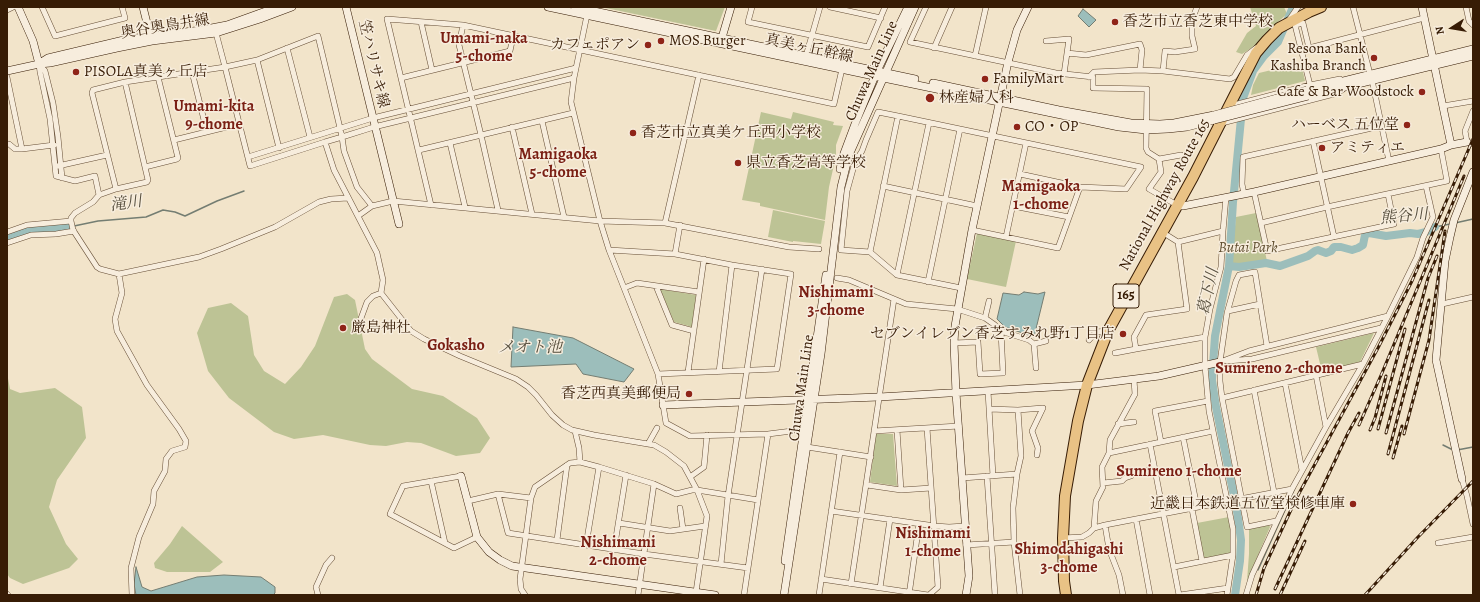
<!DOCTYPE html>
<meta charset="utf-8">
<style>
body{margin:0}
#map{position:relative;width:1480px;height:602px;overflow:hidden;background:#f2e4ca;font-family:Alegreya,serif}
canvas{display:block}
.frame{position:absolute;inset:0;border:8px solid #371c05;pointer-events:none}
.north{position:absolute;left:1432px;top:8px;width:40px;height:40px;-webkit-text-stroke:3px #f7eddd;paint-order:stroke;rotate:258deg;font-size:11px;font-weight:700;line-height:16px;text-align:center;color:#371c05}
.north::after{content:'';display:block;margin:auto;width:14px;height:18px;background:#371c05;clip-path:polygon(50% 0,100% 100%,50% 72%,0 100%)}
</style>
<div id="map">
<canvas width="1480" height="602"></canvas>
<div class="frame"></div>
<div class="north">N</div>
</div>
<script>
const g = document.querySelector('canvas').getContext('2d');
g.lineJoin = 'round';
function fill(path, color) { g.fillStyle = color; g.fill(path, 'evenodd'); }
const poly = rows => new Path2D(rows.map(r => 'M' + r).join(''));
function strokePath(path, color, width, dash) { g.strokeStyle = color; g.lineWidth = width; g.lineCap = dash ? 'butt' : 'round'; g.setLineDash(dash || []); g.stroke(path); }
function label(font, color, halo, rows, align = 'center') {
  g.font = font + ' Alegreya,"Noto Serif JP",serif'; g.lineWidth = 3; g.setLineDash([]); g.textBaseline = 'middle'; g.strokeStyle = halo; g.fillStyle = color; for (const [text, x, y, turn = 0] of rows) {
    g.save(); g.translate(x, y); g.rotate((+turn || 0) * Math.PI / 180); g.textAlign = isNaN(turn) ? turn : align; if (halo) g.strokeText(text, 0, 0); g.fillText(text, 0, 0); g.restore();
  }
}
fill(poly([
 [601,7,725,7,716,31],
 [1250,7,1284,7,1287,14,1270,29,1255,46,1242,54,1236,52,1247,33,1256,26],
 [1301,63,1305,81,1251,95,1253,85,1259,73],
 [761,112,791,119,793,112,834,122,833,125,843,126,836,145,836,156,829,187,825,220,760,206,760,203,742,200],
 [773,210,825,221,821,244,793,241,793,242,768,237],
 [1256,213,1267,261,1237,265,1231,264,1236,217],
 [977,233,1016,241,1006,287,967,279],
 [660,289,696,295,692,327,674,322],
 [347,294,355,300,365,349,372,359,412,389,443,396,477,418,490,438,480,453,456,456,421,443,407,442,386,446,370,445,323,435,294,439,274,432,229,398,208,371,197,333,208,308,231,303,248,316,254,355,264,371,285,384,301,367,315,346,334,297],
 [1374,333,1360,362,1322,372,1316,347],
 [7,373,10,389,20,393,55,388,82,407,86,438,57,480,49,507,66,544,78,559,69,568,23,584,10,578,7,574],
 [876,434,893,434,897,486,870,482],
 [1229,517,1231,530,1232,553,1206,558,1203,557,1197,523],
 [1269,525,1270,527,1247,581,1249,554,1249,529],
 [182,526,223,562,210,572,167,572,155,568,154,563,170,544]
]), '#bdc395');
const water = poly([
 [1083,9,1096,20,1089,27,1078,16,1083,9],
 [1024,292,1038,294,1045,292,1034,337,1005,327,997,319,1003,293,1019,295,1024,292],
 [513,327,573,338,634,369,624,382,583,374,576,364,511,367,513,327],
 [136,567,142,587,151,591,197,577,224,575,261,577,275,587,275,593,273,595,136,595,134,584,136,567]
]);
fill(water, '#9cbebb');
strokePath(water, '#747d72', 1);
strokePath(poly([
 [1455,223,1473,219],
 [74,226,98,221,146,217,163,210,175,212,185,216,217,201,244,191],
 [1435,227,1450,224],
 [1443,445,1451,449],
 [1457,450,1473,447],
 [1258,570,1295,488]
]), '#747d72', 1.5);
strokePath(poly([
 [7,237,30,230,70,227],
 [1229,266,1239,267,1266,263,1280,266,1308,256,1315,251,1318,250,1326,253,1331,251,1334,247,1341,247,1352,250,1358,248,1363,245,1365,235,1369,233,1386,236,1410,233,1418,234,1426,232,1435,227],
 [1235,595,1240,561,1241,540,1237,511,1216,407,1212,380,1215,336,1229,266,1233,202,1243,98,1253,71,1264,56,1278,42,1293,7]
]), '#9cbebb', 8);
const street = poly([
 [42,7,55,36,125,18,122,7],
 [752,7,748,22,868,47,885,7],
 [830,7,881,18],
 [926,7,910,42,1056,73,1093,77,1093,88,1147,89,1146,148,1148,152,1159,159,1161,172,1149,189,1177,205],
 [1353,7,1370,74],
 [1466,7,1469,21,1473,25],
 [7,10,13,7],
 [587,15,574,78,571,102,600,221,609,250,658,374,666,423,690,436,768,434,792,431],
 [1289,20,1298,7],
 [421,22,432,70],
 [463,25,459,45,481,135,498,210],
 [1046,41,1069,39,1064,74],
 [287,48,310,137],
 [934,48,952,7],
 [1067,53,1086,55,1140,44,1142,50,1140,70],
 [806,56,820,7],
 [975,56,986,7],
 [257,60,279,148],
 [39,64,40,72,50,119,56,176,75,181,95,176,99,195],
 [39,64,45,71,53,103,58,137,62,178],
 [1163,71,1165,51,1175,52,1195,49,1192,36,1192,20,1197,7],
 [192,72,207,132],
 [7,77,22,149,54,145],
 [1089,77,1094,72,1140,70,1163,71,1230,79,1234,77,1247,55,1256,48],
 [401,78,510,51,513,37],
 [1372,80,1389,161],
 [125,82,148,180,147,182,116,189,92,93,93,90,125,82,225,67,216,33],
 [1310,85,1295,25,1303,23,1309,48,1424,18],
 [1230,106,1310,85,1340,79],
 [1443,106,1473,101],
 [1473,111,1465,131,1467,142,1473,144],
 [898,116,878,112,866,140,862,151,855,162,847,191,841,250,870,252,897,275,961,288],
 [542,121,564,217],
 [1222,123,1334,94,1342,90],
 [512,127,532,214],
 [174,140,239,124],
 [1313,141,1334,237],
 [325,142,334,170,377,253,383,280,381,293,411,331,424,339,460,356,516,379,528,387,536,395,552,415,563,425,572,430,594,435,654,445,666,452,684,466,697,490,707,516,696,592],
 [450,143,465,207],
 [7,144,9,144,15,149,22,149],
 [419,150,573,113],
 [248,157,373,118,576,68],
 [1159,159,1181,155],
 [58,166,107,155],
 [145,167,177,159,178,158,158,77],
 [883,186,977,206],
 [116,189,99,195,93,202,75,213,71,218,71,221,73,230,97,267,100,269,119,274,199,257,221,249,275,227,319,202,331,199,348,198],
 [1254,192,1267,251,1394,224,1388,194],
 [1244,194,1242,184,1243,157,1381,126],
 [431,205,387,19,463,25,834,104,842,69],
 [372,206,357,187,344,151,342,137,340,128,318,36,257,60,225,67,250,166,325,142,342,137,374,127,574,78],
 [1013,206,1069,217],
 [358,216,372,206,393,201,600,221,665,223,789,247,819,249],
 [665,223,699,75],
 [1261,223,1327,207,1447,181,1441,149],
 [972,230,1058,248,1080,187],
 [1223,231,1221,267,1210,309,1205,337,1205,366,1209,411,1233,529,1233,555,1227,595],
 [7,232,27,225,71,221],
 [1162,232,1178,242,1223,231,1226,197],
 [1006,237,1026,143],
 [7,243,31,235,56,234,74,231],
 [609,250,675,254,732,265,791,274,777,369,658,374],
 [870,252,898,116,1141,167,1126,189,1080,187,1020,174],
 [675,254,680,225],
 [119,274,122,293,115,319,117,331,147,385,179,429,186,441,185,447,172,451,166,459,165,471,154,491,153,504,139,537,131,568,132,595],
 [897,275,929,123],
 [837,278,849,280,906,304,957,309,985,318,995,325,1001,331,1029,340,1034,344,1046,341],
 [928,282,960,129],
 [656,286,672,325,694,331],
 [624,288,637,283,699,292],
 [1442,304,1473,297],
 [1228,311,1260,304],
 [985,318,989,301],
 [360,321,367,302,373,296,381,293],
 [1089,340,1096,332,1108,331],
 [954,343,978,342,980,374,1003,373,1001,331],
 [1034,344,1036,368],
 [1267,346,1255,272,1239,275,1236,281,1227,313,1220,362,1220,381,1222,398,1247,527,1276,521],
 [1136,349,1205,337],
 [1115,353,1136,349,1134,337,1146,315,1187,309,1178,242],
 [1227,361,1252,359,1381,328],
 [1220,362,1249,351,1388,316],
 [688,372,704,259],
 [719,372,732,265],
 [1316,375,1326,427],
 [1285,383,1302,470],
 [1254,390,1274,492],
 [988,391,993,476],
 [1222,398,1363,364],
 [989,409,1018,410,1043,408,1032,431,1038,448,1037,455],
 [1018,410,1021,456,1017,474,1013,508,1014,542,1020,595],
 [1118,424,1134,422],
 [927,428,938,587,929,595],
 [897,430,901,490],
 [575,431,579,448,580,462],
 [874,431,959,426],
 [1183,437,1197,507],
 [1161,442,1155,411,1208,401],
 [648,444,657,428],
 [1150,444,1179,595],
 [807,447,871,457],
 [1109,453,1213,431],
 [1140,472,1155,469],
 [461,476,403,486,390,514,454,548,477,537],
 [987,476,995,595],
 [690,477,704,467,707,435],
 [962,478,1017,474],
 [1462,479,1467,496,1473,524],
 [431,481,445,543],
 [1103,483,1122,481,1125,478,1131,476],
 [867,485,901,490,931,488],
 [498,494,508,533,644,554,748,568],
 [468,501,498,494,531,498],
 [680,508,683,529],
 [1192,509,1202,561],
 [831,511,935,526,949,527,965,526],
 [1136,519,1150,595],
 [619,523,670,531,705,526],
 [1105,525,1109,549,1119,575,1123,595],
 [1094,528,1096,501,1103,487,1102,467,1109,453,1110,440,1135,394,1134,380],
 [1063,538,1082,537,1089,533,1094,528,1105,525,1292,489],
 [557,540,567,465],
 [1438,543,1473,537],
 [586,545,599,467],
 [966,545,1014,542],
 [614,550,626,475],
 [721,564,728,496,762,269],
 [1174,567,1233,555],
 [821,579,928,595],
 [851,584,894,299],
 [880,588,890,519],
 [7,594,8,595],
 [318,595,316,587,326,565,332,558],
 [525,595,521,589,520,579,531,498,535,487,570,463,580,462,599,467,654,484,676,494,692,490,697,490,758,500],
 [638,595,654,484],
 [744,595,768,434],
 [819,595,840,452],
 [909,595,919,524],
 [1180,595,1228,588],
 [1246,595,1252,575,1292,489,1326,427,1363,364,1388,316,1417,257,1423,238,1433,217,1426,186]
]);
const secondary = poly([
 [18,7,33,41,39,64],
 [143,7,151,39],
 [346,7,399,224],
 [548,7,874,76,1119,127,1146,130,1168,129,1187,127,1214,120],
 [575,7,915,79],
 [1422,7,1451,145],
 [721,41,731,7],
 [40,63,48,58,128,39,201,30,227,25,277,7],
 [7,71,39,64,50,63,117,48,152,41,216,33,260,19,292,7],
 [933,83,1059,110,1131,123,1160,124,1174,123,1214,115],
 [1307,90,1473,49],
 [1308,96,1473,56],
 [840,169,843,156,855,124,877,71,908,7],
 [1177,205,1183,206,1254,192,1441,149,1451,145,1467,142],
 [663,405,879,397,1087,385,1159,376,1220,362],
 [461,476,477,537,489,552,500,560,512,566,715,595],
 [1462,479,1436,360,1445,261,1450,237,1454,220,1473,172],
 [785,561,826,275],
 [784,595,821,354,841,187,849,155,915,7],
 [966,595,969,576,956,393,954,343,955,326,972,230,1008,62,1017,30,1028,7]
]);
const highway = poly([
 [1066,595,1064,581,1063,538,1065,496,1078,421,1087,385,1108,331,1193,177,1256,53,1267,40,1279,28,1309,12,1321,7]
]);
strokePath(street, '#664e36', 6);
strokePath(secondary, '#371c05', 8);
strokePath(highway, '#371c05', 12);
strokePath(street, '#f7eddd', 5);
strokePath(secondary, '#f7eddd', 7);
strokePath(highway, '#e9c285', 10);
const rail = poly([
 [1359,425,1382,373,1464,176],
 [1378,429,1405,329],
 [1370,430,1375,418,1386,376],
 [1386,433,1428,278,1437,256],
 [1404,434,1429,340,1445,231],
 [1388,454,1429,300],
 [1393,458,1402,426],
 [1275,589,1348,433,1359,413],
 [1256,595,1264,568,1296,499,1378,348,1412,281,1473,139],
 [1280,595,1305,541],
 [1365,595,1418,537,1473,481]
]);
strokePath(rail, '#371c05', 3);
strokePath(rail, '#f7eddd', 1.5, [4.5]);
const secondaryBridge = poly([
 [1214,115,1307,90],
 [1214,120,1308,96]
]);
strokePath(secondaryBridge, '#371c05', 8, []);
strokePath(secondaryBridge, '#f7eddd', 7);
for (const [x, y, r, color] of [
 [1115,22,4,"#8f2418"],
 [661,41,4,"#8f2418"],
 [648,45,4,"#8f2418"],
 [1374,58,4,"#8f2418"],
 [76,72,4,"#8f2418"],
 [985,79,4,"#8f2418"],
 [1422,92,4,"#8f2418"],
 [930,98,5,"#8f2418"],
 [1407,125,4,"#8f2418"],
 [1017,127,4,"#8f2418"],
 [633,133,4,"#8f2418"],
 [1322,148,4,"#8f2418"],
 [738,163,4,"#8f2418"],
 [343,328,4,"#8f2418"],
 [1123,334,4,"#8f2418"],
 [689,394,4,"#8f2418"],
 [1353,504,4,"#8f2418"]
]) { const dot = new Path2D(); dot.arc(x, y, r, 0, 2 * Math.PI); g.fillStyle = color; g.fill(dot); strokePath(dot, '#f7eddd', 1.5); }
for (const [x, y, w] of [
 [1126,296,26]
]) { const box = new Path2D(); box.roundRect(x - w / 2, y - 12, w, 24, 3); g.fillStyle = '#f7eddd'; g.fill(box); strokePath(box, '#371c05', 1); }
label('bold 14px', '#371c05', null, [
 ["165",1126,296]
]);
label('15px', '#371c05', '#f7eddd', [
 ["香芝市立香芝東中学校",1123,22],
 ["MOS Burger",669,41],
 ["カフェポアン",640,45,"right"],
 ["Resona Bank",1366,49,"right"],
 ["Kashiba Branch",1366,66,"right"],
 ["PISOLA真美ヶ丘店",84,72],
 ["FamilyMart",993,79],
 ["Cafe & Bar Woodstock",1414,92,"right"],
 ["林産婦人科",939,98],
 ["ハーベス 五位堂",1399,125,"right"],
 ["CO・OP",1025,127],
 ["香芝市立真美ケ丘西小学校",641,133],
 ["アミティエ",1330,148],
 ["県立香芝高等学校",746,163],
 ["厳島神社",351,328],
 ["セブンイレブン香芝すみれ野1丁目店",1115,334,"right"],
 ["香芝西真美郵便局",681,394,"right"],
 ["近畿日本鉄道五位堂検修車庫",1345,504,"right"]
], 'left');
label('15px', '#371c05', '#f7eddd', [
 ["奥谷奥鳥井線",165,27,-9],
 ["真美ヶ丘幹線",809,49,12],
 ["笠ハリサキ線",373,64,77],
 ["Chuwa Main Line",872,71,-66],
 ["National Highway Route 165",1165,195,-61],
 ["Chuwa Main Line",802,388,-82]
]);
label('italic 15px', '#5f4e30', '#f7eddd', [
 ["Butai Park",1248,248]
]);
label('bold 16px', '#7a1f14', '#f7eddd', [
 ["Umami-naka",484,39],
 ["5-chome",484,57],
 ["Umami-kita",214,107],
 ["9-chome",214,125],
 ["Mamigaoka",558,155],
 ["5-chome",558,173],
 ["Mamigaoka",1041,187],
 ["1-chome",1041,205],
 ["Nishimami",836,293],
 ["3-chome",836,311],
 ["Gokasho",456,346],
 ["Sumireno 2-chome",1279,369],
 ["Sumireno 1-chome",1179,472],
 ["Nishimami",933,534],
 ["1-chome",933,552],
 ["Nishimami",618,543],
 ["2-chome",618,561],
 ["Shimodahigashi",1069,550],
 ["3-chome",1069,568]
]);
label('italic 16px', '#554d3c', '#f7eddd', [
 ["滝川",126,204,-8],
 ["熊谷川",1404,217,-5],
 ["葛下川",1209,292,-78],
 ["メオト池",530,348]
]);
</script>
